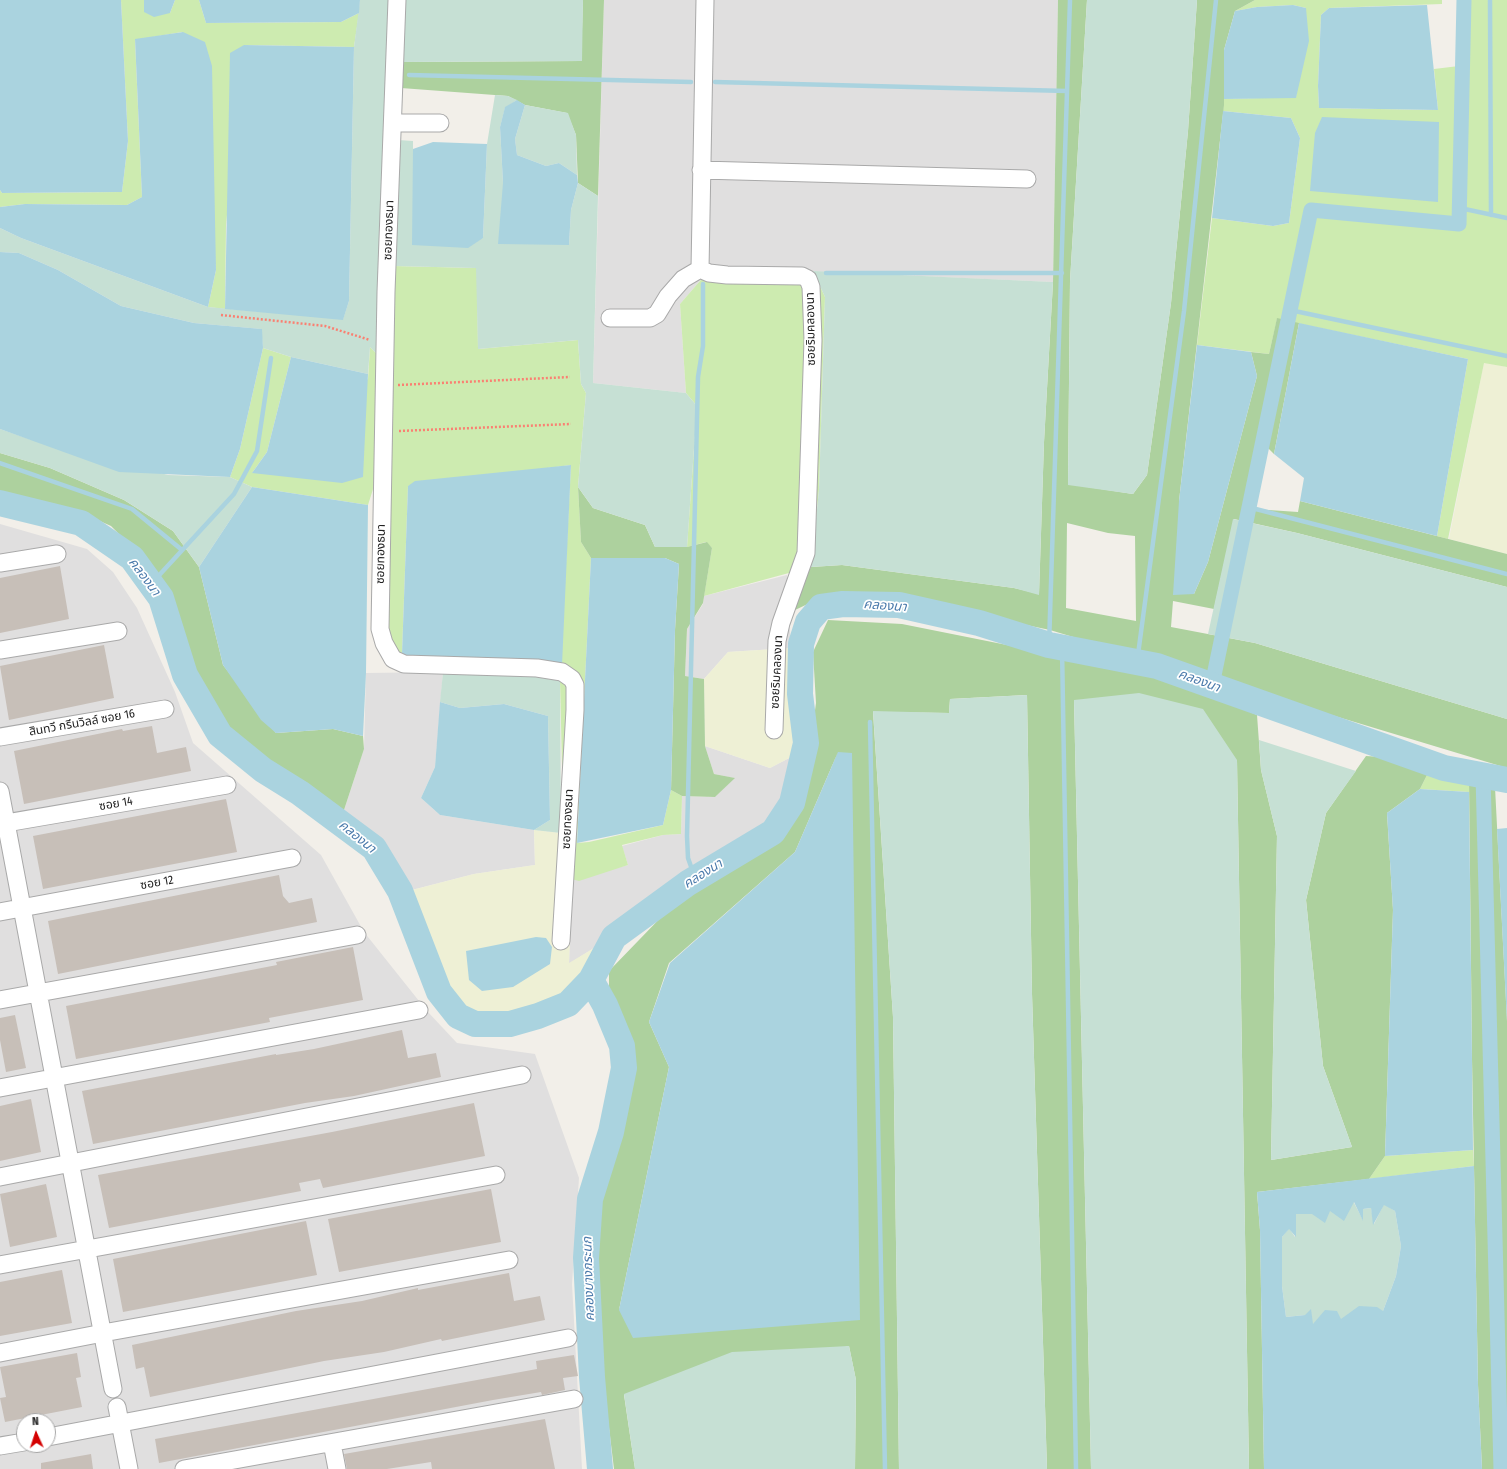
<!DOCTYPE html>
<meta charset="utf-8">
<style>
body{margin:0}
#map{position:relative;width:1507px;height:1469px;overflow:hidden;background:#f2efe9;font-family:"Fira Sans Condensed",sans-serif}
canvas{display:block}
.north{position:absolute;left:16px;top:1413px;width:40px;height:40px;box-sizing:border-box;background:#fff;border:1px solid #a7a7a7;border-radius:50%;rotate:357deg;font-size:11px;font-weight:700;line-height:16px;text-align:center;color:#222}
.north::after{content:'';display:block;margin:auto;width:14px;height:18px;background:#d40000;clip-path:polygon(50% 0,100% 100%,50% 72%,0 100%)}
</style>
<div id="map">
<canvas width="1507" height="1469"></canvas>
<div class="north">N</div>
</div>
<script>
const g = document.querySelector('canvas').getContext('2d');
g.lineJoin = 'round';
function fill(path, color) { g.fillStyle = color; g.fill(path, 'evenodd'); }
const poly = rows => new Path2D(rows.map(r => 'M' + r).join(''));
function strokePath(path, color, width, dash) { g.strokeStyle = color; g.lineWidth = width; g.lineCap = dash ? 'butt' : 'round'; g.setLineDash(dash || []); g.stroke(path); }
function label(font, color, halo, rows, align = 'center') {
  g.font = font + ' "Fira Sans Condensed","Noto Sans Thai",sans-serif'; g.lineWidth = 3.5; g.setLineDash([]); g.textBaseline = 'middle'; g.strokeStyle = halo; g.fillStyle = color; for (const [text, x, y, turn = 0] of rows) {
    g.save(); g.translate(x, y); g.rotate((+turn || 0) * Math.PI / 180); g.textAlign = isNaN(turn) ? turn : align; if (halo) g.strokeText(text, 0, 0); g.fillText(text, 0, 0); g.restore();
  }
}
fill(poly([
 [604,0,1058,0,1053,282,712,267,680,304,686,393,593,383],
 [0,524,87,549,113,572,137,608,175,692,193,743,321,855,364,932,427,1011,457,1043,535,1054,579,1178,572,1284,582,1469,0,1469],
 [24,1421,48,1421,48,1445,24,1445],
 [787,575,791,648,728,652,704,679,685,676,687,629,703,604,704,596],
 [443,672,435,767,421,798,440,815,534,830,535,865,474,874,412,890,384,852,343,813,364,749,366,673],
 [705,746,770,768,793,756,783,799,758,830,717,858,674,883,594,948,569,964,572,879,628,865,622,846,663,835,681,834,682,796,715,797,734,778,714,774]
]), '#e0dfdf');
fill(poly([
 [1484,362,1507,367,1507,554,1449,539],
 [791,648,793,756,770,768,705,746,704,679,728,652],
 [534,830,561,833,572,879,569,963,594,948,574,984,546,1006,493,1015,467,1012,445,990,431,954,412,890,474,874,535,865]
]), '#eef0d5');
fill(poly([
 [121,0,144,0,144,12,170,13,175,0,199,0,206,23,341,22,359,13,354,47,244,45,226,225,225,309,208,307,216,270,182,32,135,40,142,197,127,205,25,204,0,207,0,190,2,193,122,192,128,141],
 [1255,0,1442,0,1442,4,1329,8,1321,15,1318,86,1319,108,1438,110,1434,69,1459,66,1468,0,1507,0,1507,367,1484,363,1448,539,1437,536,1468,359,1277,319,1269,354,1197,345,1212,218,1273,226,1289,223,1300,138,1291,118,1223,111,1224,99,1296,97,1306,8,1293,5,1257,7,1235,11],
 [394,266,477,268,478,349,578,340,581,384,586,393,578,487,581,542,591,558,577,843,589,842,663,825,671,790,682,796,681,834,663,835,622,845,628,865,579,881,560,876,563,808,560,681,571,465,408,486,402,654,395,652,387,634],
 [712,267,813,271,825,297,819,490,811,567,704,596,712,548,706,542,687,547,697,406,686,393,680,304],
 [370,347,378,355,374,486,368,505,252,487,230,477,240,449,263,348,291,357,267,452,252,473,368,379],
 [1427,775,1469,780,1469,792,1420,789],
 [1473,1150,1474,1166,1369,1179,1385,1156]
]), '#cdebb0');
fill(poly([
 [583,0,604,0,598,196,578,183,576,135,567,113,525,105,508,96,401,88,401,62,581,61],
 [1058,0,1087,0,1070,281,1068,484,1133,494,1147,475,1171,303,1188,131,1197,0,1255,0,1235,11,1224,50,1224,105,1179,501,1194,594,1208,562,1257,376,1251,352,1269,354,1277,318,1299,323,1274,454,1265,445,1254,509,1298,512,1300,501,1507,554,1507,587,1297,533,1234,519,1214,609,1173,601,1171,627,1255,643,1507,719,1507,768,1050,630,884,595,837,595,812,602,795,610,799,590,811,567,842,565,1014,588,1039,594,1044,442,1053,282],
 [1067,523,1108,533,1135,536,1136,621,1066,608],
 [0,453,50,468,124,500,173,531,199,567,223,665,276,733,333,729,363,736,364,749,343,813,304,789,222,726,208,702,194,672,170,592,139,554,111,526,75,510,0,492],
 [578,487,593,508,645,525,655,547,687,547,707,542,712,548,703,603,687,629,685,676,704,679,705,746,714,774,735,778,715,797,682,796,671,790,675,630,679,564,665,558,591,558,581,542],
 [828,620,902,624,1172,678,1257,715,1261,770,1277,836,1271,1160,1352,1147,1323,1066,1306,900,1326,813,1366,756,1396,758,1427,775,1420,789,1387,813,1393,910,1385,1156,1369,1179,1257,1192,1260,1230,1264,1469,1249,1469,1237,761,1074,700,1091,1469,1047,1469,1032,994,1027,695,950,699,949,713,873,712,893,1017,899,1469,855,1469,856,1380,849,1346,624,1395,635,1469,614,1469,603,1378,594,1238,618,1118,634,1062,609,994,609,971,668,910,767,841,805,784,816,703,813,652],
 [838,752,619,1310,669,1067,649,1022,669,963,795,852],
 [1469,780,1495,787,1507,1021,1507,1469,1482,1469,1478,1385,1472,1059]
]), '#add19e');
fill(poly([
 [360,0,390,0,378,355,370,347,368,374,291,357,263,348,261,329,194,323,121,306,58,270,19,253,0,252,0,228,21,238,208,307,343,319,349,301,354,47],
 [403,0,583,0,582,61,401,62],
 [1087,0,1197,0,1188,131,1171,303,1147,475,1133,494,1068,485,1070,281],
 [495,95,508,96,517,100,505,108,500,127,503,183,569,245,571,210,578,183,598,196,593,383,686,393,697,406,687,547,655,547,645,525,593,508,578,487,586,393,581,384,578,340,478,349,476,268,394,266,398,140,413,141,413,245,483,238,487,144],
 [525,105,568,113,576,135,577,175,559,163,546,166,517,155,515,139],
 [813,271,1053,282,1044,442,1039,595,1014,588,842,565,811,567,819,490,825,297],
 [0,429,29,439,168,475,230,477,252,487,199,567,173,531,124,500,50,468,0,453],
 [1233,519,1297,533,1507,587,1507,719,1255,643,1208,634],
 [443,672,523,675,560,681,561,833,534,830,550,820,548,716,504,704,460,708,440,702],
 [1139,693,1203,709,1237,760,1249,1469,1091,1469,1074,700],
 [1027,695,1032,994,1047,1469,899,1469,893,1017,873,711,949,713,950,699],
 [1259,740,1356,771,1326,813,1306,900,1323,1066,1352,1147,1271,1160,1277,836,1261,770],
 [1353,1201,1363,1220,1363,1209,1371,1208,1374,1224,1384,1204,1395,1211,1401,1246,1396,1276,1383,1311,1313,1325,1305,1315,1286,1317,1282,1286,1282,1237,1289,1228,1295,1237,1296,1214,1312,1214,1330,1210],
 [849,1346,856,1380,855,1469,635,1469,624,1394,732,1352]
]), '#c6e0d4');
fill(poly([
 [0,0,121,0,128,141,122,192,2,193,0,190],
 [144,0,175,0,170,13,154,17,144,12],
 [199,0,360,0,359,13,341,22,206,23],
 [1293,5,1306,8,1309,41,1296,98,1224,99,1224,50,1235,11,1257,7],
 [1427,5,1438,110,1319,108,1318,86,1321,15,1329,8],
 [183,32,205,42,212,66,216,270,208,307,21,238,0,228,0,207,25,204,127,205,142,197,135,39],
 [244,45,354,47,349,301,343,320,225,309,230,53],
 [517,100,525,105,515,139,517,155,546,166,559,163,577,175,578,183,571,210,569,245,498,244,503,183,500,127,505,107],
 [1223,111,1291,118,1300,138,1289,223,1273,226,1212,218],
 [1322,117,1439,122,1438,202,1310,191,1315,133],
 [433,142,487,144,483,238,468,248,412,245,413,149],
 [0,252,19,253,58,270,121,306,194,323,262,329,263,348,240,449,230,477,119,472,0,429],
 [1299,323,1468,359,1437,536,1300,501,1304,478,1274,454],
 [1197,345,1251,352,1257,376,1208,562,1194,594,1173,595,1179,501],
 [291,357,368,374,363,477,342,483,252,473,267,452],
 [571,465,562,665,417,657,402,654,408,486,415,481],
 [252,487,368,505,366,673,363,736,333,729,276,733,261,720,223,665,199,567],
 [591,558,665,558,679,564,675,630,671,790,663,825,577,843],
 [440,702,460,708,504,704,548,716,550,820,534,830,440,815,421,798,435,767],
 [838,752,852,753,860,1320,633,1338,619,1310,669,1067,649,1022,670,963,795,852],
 [1420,789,1469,792,1473,1150,1385,1156,1393,910,1387,813],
 [1507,828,1507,1021,1497,829],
 [536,937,546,938,552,947,550,964,513,987,482,991,469,980,466,951],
 [1474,1166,1478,1385,1482,1469,1264,1469,1260,1230,1257,1192],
 [1354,1202,1363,1221,1363,1209,1371,1208,1373,1225,1384,1205,1395,1211,1401,1246,1396,1276,1383,1311,1377,1307,1359,1306,1341,1319,1337,1311,1325,1310,1313,1324,1311,1309,1305,1315,1286,1317,1282,1286,1282,1237,1289,1229,1296,1237,1296,1214,1312,1214,1325,1223,1330,1211,1344,1221]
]), '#aad3df');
strokePath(poly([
 [1490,0,1491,215],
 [409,75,691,82],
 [715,82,1067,91],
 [1460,208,1507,218],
 [826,273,1062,273],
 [1290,310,1507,356],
 [0,463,132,509,182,550],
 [1248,507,1507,574],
 [151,584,234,494,257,451,271,358],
 [1049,645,1070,0],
 [1062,647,1076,1469],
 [1137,662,1184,311,1216,0],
 [870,722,885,1469],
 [695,878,688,858,687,836,698,377,703,346,703,284]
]), '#aad3df', 4.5);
strokePath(poly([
 [1212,685,1311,210,1459,224,1464,0],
 [1483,775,1501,1469]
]), '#aad3df', 15);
strokePath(poly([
 [0,503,81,523,132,558,161,598,185,675,220,735,263,770,300,793,374,848,400,891,439,992,458,1016,475,1024,510,1024,538,1016,568,1004,591,980,614,937,688,883,773,832,792,803,806,743,800,694,801,644,808,622,821,607,843,604,899,605,979,623,1049,645,1157,666,1444,768,1507,780],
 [591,980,605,1005,622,1046,624,1068,611,1132,590,1199,586,1258,592,1377,600,1469]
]), '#aad3df', 26);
fill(poly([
 [60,566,69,619,0,633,0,578],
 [104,645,114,698,9,720,0,666],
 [152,726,157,753,186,747,191,771,24,804,14,751,122,729,123,731],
 [226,799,237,852,43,889,33,836],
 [279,875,283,896,289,903,312,898,317,922,58,974,48,921],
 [353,947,363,1000,269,1018,270,1022,76,1059,66,1006,277,965,276,962],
 [15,1015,26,1068,6,1072,0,1040,0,1018],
 [402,1030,408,1058,436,1053,441,1077,354,1096,305,1103,93,1144,82,1091,276,1054,276,1055,314,1049],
 [31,1099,41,1152,0,1161,0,1106],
 [474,1103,485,1156,323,1188,320,1179,299,1183,301,1191,109,1228,98,1175,332,1132],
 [46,1184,57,1237,10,1247,0,1194],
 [491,1189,501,1242,339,1272,328,1219],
 [306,1221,317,1275,123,1312,113,1259],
 [62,1270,72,1323,0,1336,0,1282],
 [509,1273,514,1301,540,1296,545,1320,442,1341,441,1339,384,1352,324,1361,150,1397,144,1367,136,1369,132,1345,296,1311,362,1301,418,1288,418,1290],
 [77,1353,81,1377,76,1378,82,1407,5,1422,0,1398,6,1397,0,1367],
 [574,1355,578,1376,563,1378,565,1390,542,1395,541,1392,493,1400,159,1463,155,1439,537,1369,536,1361],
 [545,1419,555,1469,432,1469,431,1462,387,1469,347,1469,344,1454],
 [91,1454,93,1469,41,1469,41,1463]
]), '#c7bfb8');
const minor = poly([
 [397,0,386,292,380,629,384,643,393,659,404,664,537,668,562,672,572,679,575,685,575,710,561,941],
 [705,0,700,269,709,273,727,275,802,276,808,279,811,287,813,340,806,553,781,623,777,641,774,730],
 [393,123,440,123],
 [701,170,1027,179],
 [610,318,650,318,657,314,668,296,683,279,700,269],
 [0,563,57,554],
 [0,650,118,631],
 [0,737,165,709],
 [0,791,113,1389],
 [0,824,227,785],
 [0,912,292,858],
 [0,1000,357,935],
 [0,1088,419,1010],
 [0,1177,522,1075],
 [0,1265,496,1175],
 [0,1353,103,1333,509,1260],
 [117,1407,129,1469],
 [48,1437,568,1338],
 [332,1443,337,1469],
 [0,1446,24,1442],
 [184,1469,574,1399]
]);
strokePath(minor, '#a9a9a9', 19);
strokePath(poly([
 [221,315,325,326,370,340],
 [398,385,570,377],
 [399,431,571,424]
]), '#fa8072', 2.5, [2, 2]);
strokePath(minor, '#fff', 17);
label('12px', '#222', '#fff', [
 ["ซอยทองธนา",389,230,-88],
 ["ซอยริมคลองนา",811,329,-91],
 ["ซอยทองธนา",381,554,-89],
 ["ซอยริมคลองนา",777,672,-87],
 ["สินทวี กรีนวิลล์ ซอย 16",82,723,-10],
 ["ซอย 14",116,804,-10],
 ["ซอยทองธนา",568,819,-87],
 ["ซอย 12",157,883,-10]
]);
label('italic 13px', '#4a7aab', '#fff', [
 ["คลองนา",144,577,53],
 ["คลองนา",885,606,4],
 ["คลองนา",1199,681,20],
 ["คลองนา",357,837,39],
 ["คลองนา",703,874,-32],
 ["คลองบางกระนก",589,1279,-92]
]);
</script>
